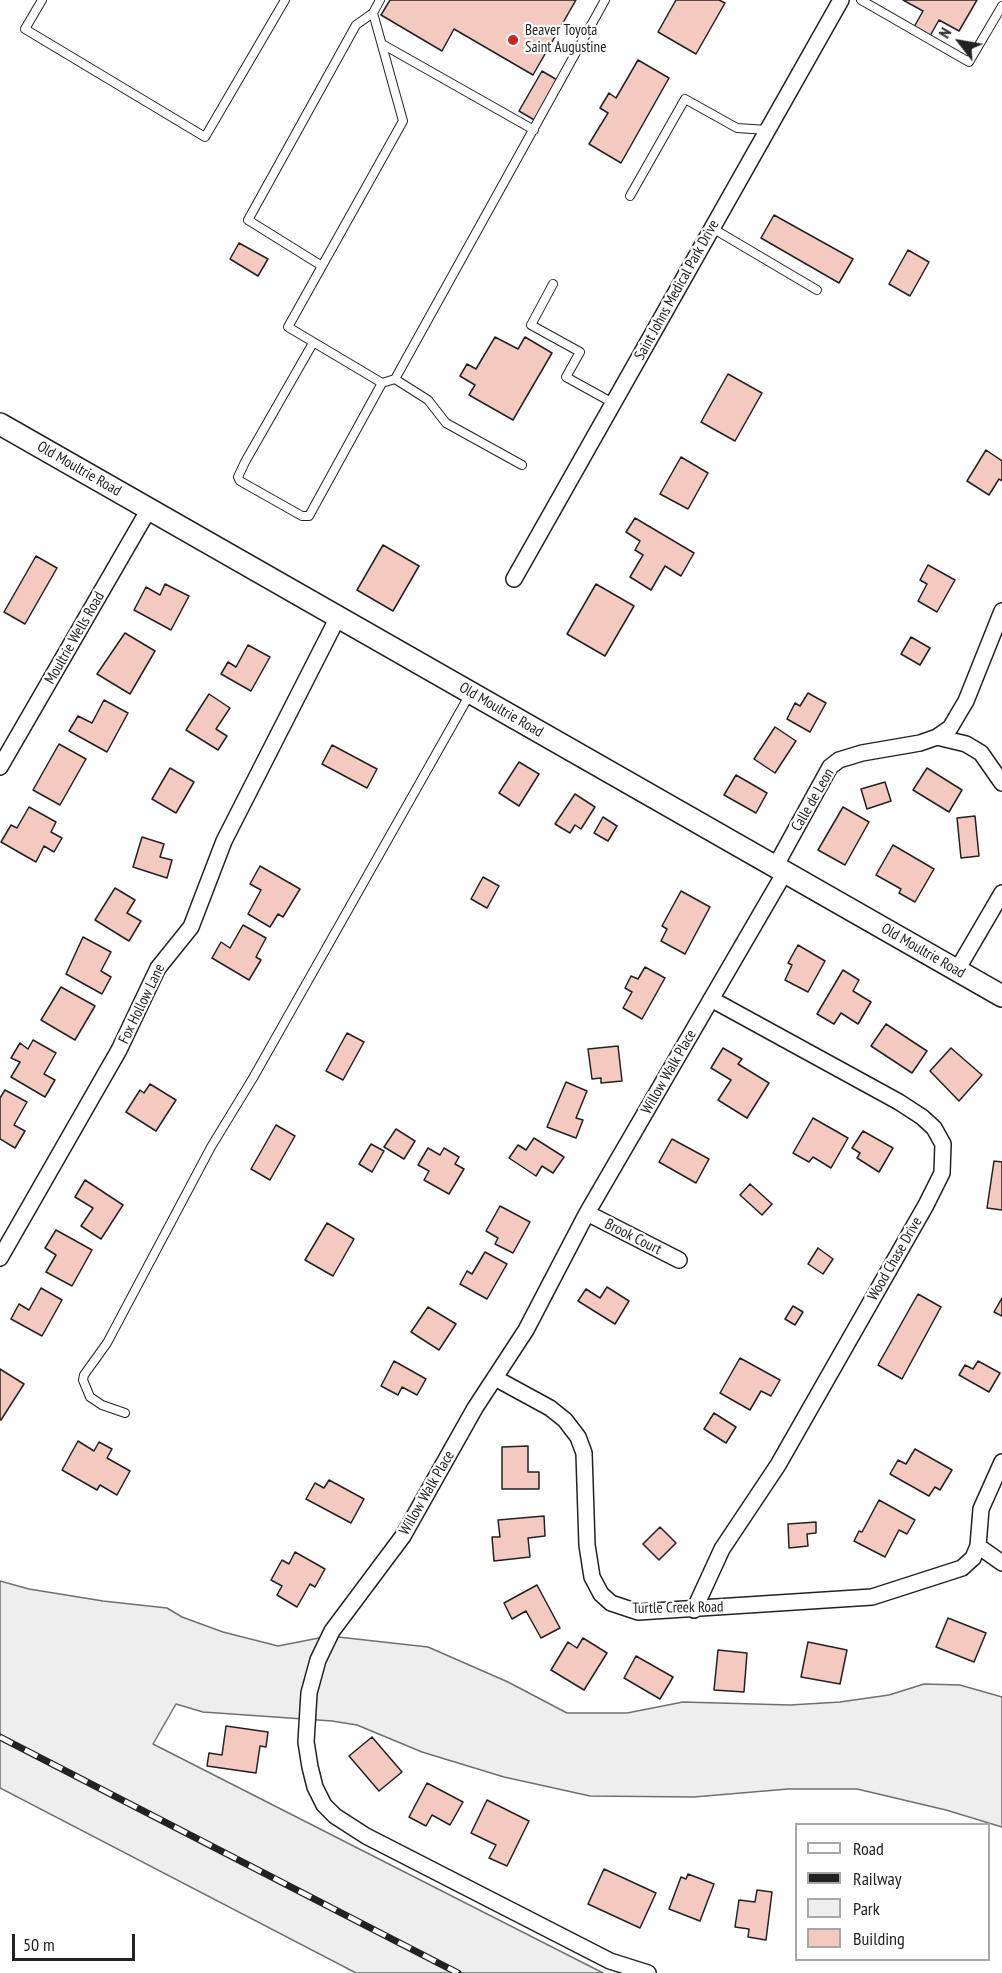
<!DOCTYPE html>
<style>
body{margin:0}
#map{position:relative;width:1002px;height:1973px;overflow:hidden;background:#fff;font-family:"PT Sans Narrow",sans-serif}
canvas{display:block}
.legend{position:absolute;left:795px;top:1823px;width:195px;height:138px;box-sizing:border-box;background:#fff;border:2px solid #a7a7a7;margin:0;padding:8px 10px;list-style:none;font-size:18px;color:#222}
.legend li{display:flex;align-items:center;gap:12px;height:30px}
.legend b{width:30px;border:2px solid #a7a7a7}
.north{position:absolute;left:930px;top:12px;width:60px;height:60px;-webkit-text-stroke:4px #fff;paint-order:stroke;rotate:301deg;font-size:16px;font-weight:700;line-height:24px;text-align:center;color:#222}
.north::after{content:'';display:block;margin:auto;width:21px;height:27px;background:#222;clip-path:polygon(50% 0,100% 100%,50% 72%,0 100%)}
.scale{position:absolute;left:12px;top:1934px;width:123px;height:27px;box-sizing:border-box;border:3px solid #222;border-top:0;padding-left:8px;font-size:18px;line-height:21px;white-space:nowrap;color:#222;-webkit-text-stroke:4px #fff;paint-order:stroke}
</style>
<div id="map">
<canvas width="1002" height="1973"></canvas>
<ul class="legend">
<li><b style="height:8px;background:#fff"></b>Road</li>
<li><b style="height:8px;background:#222"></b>Railway</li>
<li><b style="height:16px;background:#eee"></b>Park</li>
<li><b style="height:16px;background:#f3c9c0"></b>Building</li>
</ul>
<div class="north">N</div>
<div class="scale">50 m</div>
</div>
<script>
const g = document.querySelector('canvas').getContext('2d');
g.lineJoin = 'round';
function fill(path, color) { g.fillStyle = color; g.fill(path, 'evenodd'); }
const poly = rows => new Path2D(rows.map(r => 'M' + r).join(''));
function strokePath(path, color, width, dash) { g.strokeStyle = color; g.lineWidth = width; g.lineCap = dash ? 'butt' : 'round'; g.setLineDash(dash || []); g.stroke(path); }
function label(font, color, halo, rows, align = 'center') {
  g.font = font + ' "PT Sans Narrow",sans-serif'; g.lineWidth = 4.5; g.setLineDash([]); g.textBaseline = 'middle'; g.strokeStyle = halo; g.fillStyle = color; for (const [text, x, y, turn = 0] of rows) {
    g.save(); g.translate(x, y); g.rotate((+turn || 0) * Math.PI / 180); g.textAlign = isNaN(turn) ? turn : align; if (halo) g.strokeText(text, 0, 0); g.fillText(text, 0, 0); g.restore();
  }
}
const green = poly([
 [0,1581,29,1589,103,1601,167,1608,182,1617,223,1632,278,1646,329,1636,428,1647,508,1682,567,1713,627,1713,683,1702,790,1705,840,1702,889,1695,924,1684,960,1685,1002,1697,1002,1827,946,1810,857,1789,788,1789,694,1797,590,1796,504,1777,422,1752,357,1725,332,1721,203,1712,176,1704,153,1744,603,1973,356,1973,0,1788,0,1581]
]);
fill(green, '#eee');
strokePath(green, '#6f6f6f', 1.5);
const building = poly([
 [390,0,576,0,533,75,454,29,442,51,381,15,390,0],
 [676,0,719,0,725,3,696,54,658,32,676,0],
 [903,0,977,0,959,31,939,20,930,36,914,27,923,11,903,0],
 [638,60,669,78,621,163,589,144,608,113,600,108,609,93,616,98,638,60],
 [542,71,559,81,536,121,519,111,542,71],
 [774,215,853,259,839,283,761,238,774,215],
 [239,243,268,259,258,276,230,259,239,243],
 [908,250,929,262,910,296,889,284,908,250],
 [495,337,518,349,525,337,552,353,513,420,469,395,475,385,460,376,467,364,476,369,495,337],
 [728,374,762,393,735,441,701,422,728,374],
 [986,450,1002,461,1002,481,999,479,989,495,967,481,986,450],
 [681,457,708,473,688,509,660,494,681,457],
 [635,518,694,553,681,576,665,566,651,590,630,577,643,555,635,550,640,541,626,532,635,518],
 [383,545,419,566,393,611,357,590,383,545],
 [36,556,57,568,25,624,4,612,36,556],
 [928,565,955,580,937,612,918,601,927,584,920,580,928,565],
 [165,584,189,596,171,630,134,610,146,587,160,595,165,584],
 [596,584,634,606,605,656,567,634,596,584],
 [125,633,155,651,130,694,97,674,125,633],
 [911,637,930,648,920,665,901,654,911,637],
 [248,645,270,657,251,691,221,674,228,662,236,667,248,645],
 [808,693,826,703,810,732,787,719,795,703,800,706,808,693],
 [209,694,230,708,216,729,227,736,218,750,186,730,209,694],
 [104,700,128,713,107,752,69,731,78,716,92,723,104,700],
 [775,727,796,741,775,773,754,759,775,727],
 [59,744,86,759,60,805,33,790,59,744],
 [332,745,377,769,367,788,322,764,332,745],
 [519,762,539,774,519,806,499,793,519,762],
 [170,768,194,782,176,813,152,799,170,768],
 [927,768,962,790,949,812,913,790,927,768],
 [736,775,767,793,756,813,724,795,736,775],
 [885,782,891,801,867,809,861,789,885,782],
 [575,794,595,807,581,829,575,825,570,833,555,824,575,794],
 [29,807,56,822,51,832,62,838,54,852,44,846,36,862,1,842,11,825,17,828,29,807],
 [843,807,869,822,845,865,818,850,843,807],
 [975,816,979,856,961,858,957,818,975,816],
 [603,817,617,826,608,841,594,833,603,817],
 [142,837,164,844,160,857,172,860,167,878,133,867,142,837],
 [893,845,934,869,915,902,899,893,901,889,876,875,893,845],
 [260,866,300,889,283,917,278,914,270,927,248,914,261,890,250,884,260,866],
 [483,877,499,886,487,908,471,899,483,877],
 [115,888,135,900,127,913,141,921,129,941,95,920,115,888],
 [681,891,710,907,685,954,661,941,667,929,662,926,681,891],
 [243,925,266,938,256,957,261,960,249,980,212,958,221,942,230,948,243,925],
 [83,937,111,952,101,971,111,977,102,994,66,974,83,937],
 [798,945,825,961,808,992,785,980,792,965,788,963,798,945],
 [645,967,665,978,642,1019,623,1008,632,992,625,988,631,976,638,979,645,967],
 [843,970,859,980,853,991,871,1002,858,1024,841,1013,834,1024,817,1014,843,970],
 [61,987,95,1006,75,1040,41,1020,61,987],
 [886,1024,927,1051,912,1073,871,1046,886,1024],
 [347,1033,364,1042,343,1080,326,1071,347,1033],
 [33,1040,56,1053,44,1074,55,1080,45,1097,11,1077,20,1062,11,1058,20,1043,28,1049,33,1040],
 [618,1046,622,1081,601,1083,601,1078,592,1079,588,1049,618,1046],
 [723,1048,742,1059,738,1064,769,1083,747,1118,718,1100,731,1080,711,1068,723,1048],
 [951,1048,982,1075,959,1101,930,1071,951,1048],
 [566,1082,587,1091,576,1118,583,1120,576,1138,547,1127,566,1082],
 [150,1084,176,1100,156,1131,126,1112,140,1090,144,1093,150,1084],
 [5,1090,27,1102,14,1125,25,1131,15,1148,0,1139,0,1098,5,1090],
 [813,1118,848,1138,831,1168,813,1157,809,1162,793,1153,813,1118],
 [276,1125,295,1136,270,1180,251,1169,276,1125],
 [396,1129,415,1141,404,1159,384,1147,396,1129],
 [863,1131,893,1148,879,1172,857,1158,860,1153,852,1148,863,1131],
 [534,1138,564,1157,553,1173,542,1166,536,1176,509,1158,518,1145,526,1150,534,1138],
 [672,1139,709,1159,696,1183,659,1162,672,1139],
 [371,1144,384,1151,372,1172,359,1164,371,1144],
 [428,1148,440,1155,444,1148,459,1157,455,1164,464,1169,449,1194,424,1180,429,1171,418,1165,428,1148],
 [994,1161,1002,1162,1002,1210,987,1208,994,1161],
 [85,1180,123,1205,101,1239,81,1226,93,1208,75,1197,85,1180],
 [750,1184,772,1204,762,1215,740,1195,750,1184],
 [500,1206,530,1222,513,1253,495,1244,498,1238,486,1231,500,1206],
 [327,1223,354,1239,333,1276,305,1260,327,1223],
 [56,1230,92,1250,72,1286,46,1272,56,1255,45,1248,56,1230],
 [818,1248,833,1259,823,1274,808,1264,818,1248],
 [485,1252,507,1264,487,1299,460,1284,467,1271,472,1274,485,1252],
 [607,1287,629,1301,615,1324,578,1301,586,1289,600,1298,607,1287],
 [41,1288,62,1300,42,1336,11,1319,19,1304,29,1310,41,1288],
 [918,1294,941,1307,902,1379,878,1365,918,1294],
 [1002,1298,1002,1316,994,1312,1002,1298],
 [793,1306,803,1312,795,1325,785,1319,793,1306],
 [428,1307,456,1324,439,1350,411,1332,428,1307],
 [740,1358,780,1380,771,1396,761,1391,750,1410,720,1393,740,1358],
 [394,1361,426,1379,417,1395,402,1387,398,1395,381,1386,394,1361],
 [978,1361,1000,1373,989,1392,959,1375,965,1365,973,1369,978,1361],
 [0,1369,24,1384,1,1420,0,1420,0,1369],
 [714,1413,736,1427,726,1443,704,1429,714,1413],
 [78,1441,94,1451,99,1442,112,1449,107,1458,130,1471,117,1495,100,1485,97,1490,62,1470,78,1441],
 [528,1446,528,1472,539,1472,539,1489,502,1489,502,1447,528,1446],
 [915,1449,952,1470,940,1490,935,1487,929,1496,890,1474,898,1460,906,1464,915,1449],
 [329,1480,364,1499,351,1523,306,1499,315,1483,324,1488,329,1480],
 [879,1500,915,1520,907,1534,899,1530,885,1557,854,1541,859,1531,862,1532,879,1500],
 [544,1516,545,1536,528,1538,530,1557,494,1561,492,1537,500,1537,498,1520,544,1516],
 [816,1522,816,1533,807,1534,808,1546,789,1548,788,1524,816,1522],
 [660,1527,676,1543,659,1560,643,1544,660,1527],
 [295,1552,325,1569,315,1587,310,1584,297,1607,277,1595,282,1586,271,1580,282,1560,289,1564,295,1552],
 [537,1585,560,1628,541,1638,526,1611,512,1619,504,1603,537,1585],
 [948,1618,986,1633,974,1662,936,1647,948,1618],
 [583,1638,607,1653,584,1690,551,1670,568,1642,577,1648,583,1638],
 [808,1642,847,1650,840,1684,801,1677,808,1642],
 [718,1650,747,1653,744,1692,714,1690,718,1650],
 [636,1656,673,1677,660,1699,624,1678,636,1656],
 [226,1726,268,1732,266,1747,260,1746,256,1773,207,1766,209,1753,222,1755,226,1726],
 [372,1737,402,1772,379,1791,349,1756,372,1737],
 [427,1783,463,1802,450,1825,432,1815,426,1826,409,1817,427,1783],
 [487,1800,529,1821,507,1866,489,1858,496,1845,471,1833,487,1800],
 [604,1869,656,1893,640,1928,588,1904,604,1869],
 [688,1874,714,1884,700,1921,669,1909,681,1877,686,1879,688,1874],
 [757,1890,772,1892,766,1940,748,1937,749,1929,735,1927,739,1900,755,1902,757,1890]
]);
fill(building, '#f3c9c0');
strokePath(building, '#222', 1.5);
const lane = poly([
 [42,0,25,29,205,137,285,0],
 [380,0,373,13,403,121,288,327,382,383,395,379,605,0],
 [861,0,969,62,1002,6],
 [382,44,534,130],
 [630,196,685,99,737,128,767,130],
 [712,228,817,290],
 [322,266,248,220,356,25,373,13],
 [553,284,531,325,580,352,566,377,613,403],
 [313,343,245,462,238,477,240,481,302,516,309,516,382,383],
 [395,379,428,400,446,423,522,465],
 [125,1413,102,1405,90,1397,83,1380,84,1375,107,1343,211,1147,253,1078,470,694]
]);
const street = poly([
 [514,579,841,0],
 [937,737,966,744,981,753,1002,783],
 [0,767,149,509],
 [775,867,830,767,839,760,862,753,920,743,937,737,950,728,966,701,1002,611],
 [957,970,1002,893],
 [587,1213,679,1260],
 [0,1258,119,1050,158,968,191,927,224,841,338,617],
 [495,1378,550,1408,565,1420,578,1437,584,1453,587,1545,592,1577,601,1594,611,1603,638,1612,872,1597,962,1568,973,1558,978,1546,981,1509,1002,1462],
 [978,1546,1002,1563],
 [694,1610,722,1549,778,1465,926,1205,942,1173,943,1144,934,1128,922,1117,899,1102,711,999],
 [648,1973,610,1961,366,1836,335,1816,324,1805,315,1787,310,1767,306,1742,309,1693,318,1660,332,1631,403,1536,475,1408,526,1330,587,1213,785,872]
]);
const secondary = poly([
 [0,424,1002,996]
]);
strokePath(lane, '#222', 10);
strokePath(street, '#222', 18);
strokePath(secondary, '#222', 24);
strokePath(lane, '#fff', 8);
strokePath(street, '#fff', 15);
strokePath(secondary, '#fff', 21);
const rail = poly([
 [0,1737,458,1973]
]);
strokePath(rail, '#222', 7);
strokePath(rail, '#fff', 4.5, [14]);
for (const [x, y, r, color] of [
 [513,40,6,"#c62828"]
]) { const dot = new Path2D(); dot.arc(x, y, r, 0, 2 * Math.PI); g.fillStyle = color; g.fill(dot); strokePath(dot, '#fff', 2); }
label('15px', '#222', '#fff', [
 ["Beaver Toyota",525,31],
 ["Saint Augustine",525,48]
], 'left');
label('15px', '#222', '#fff', [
 ["Saint Johns Medical Park Drive",677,290,-61],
 ["Old Moultrie Road",79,469,30],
 ["Moultrie Wells Road",75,638,-60],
 ["Old Moultrie Road",501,710,30],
 ["Calle de Leon",813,800,-60],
 ["Old Moultrie Road",923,951,30],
 ["Fox Hollow Lane",142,1004,-64],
 ["Willow Walk Place",669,1072,-60],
 ["Brook Court",633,1237,27],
 ["Wood Chase Drive",895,1259,-60],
 ["Willow Walk Place",427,1493,-60],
 ["Turtle Creek Road",678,1608,-1]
]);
</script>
